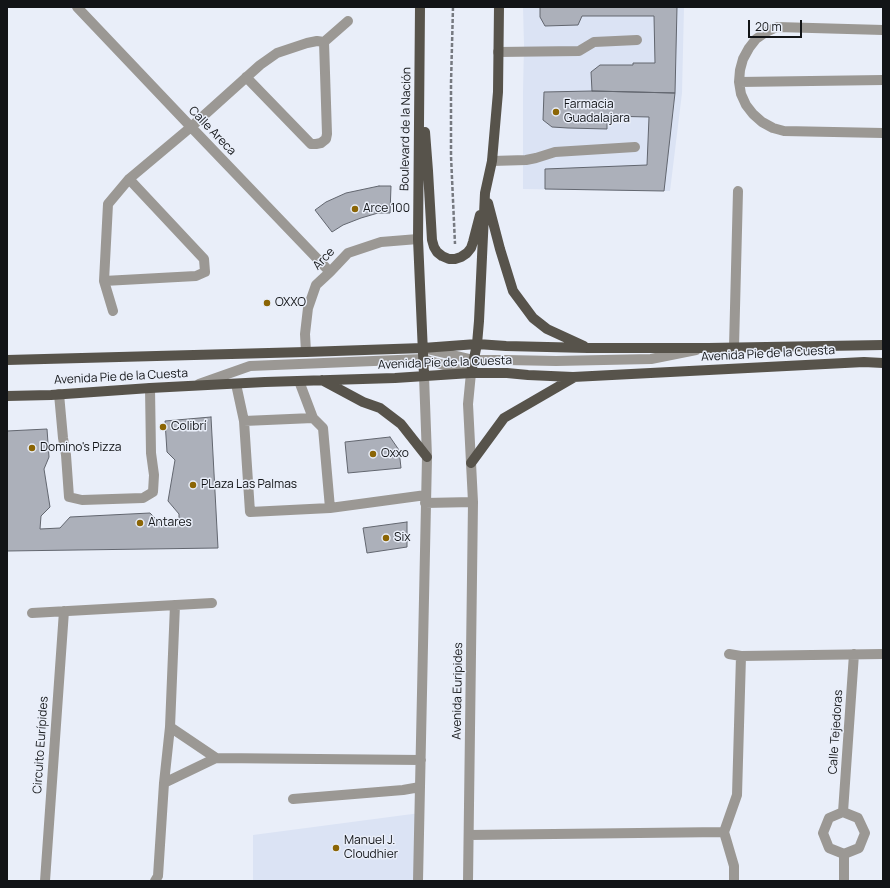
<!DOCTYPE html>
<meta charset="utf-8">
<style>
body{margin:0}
#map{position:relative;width:890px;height:888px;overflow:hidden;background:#e9eef9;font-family:Manrope,sans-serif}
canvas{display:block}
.frame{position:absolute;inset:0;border:8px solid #121417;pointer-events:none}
.scale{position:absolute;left:748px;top:20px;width:54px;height:18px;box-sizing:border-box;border:2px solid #121417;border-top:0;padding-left:5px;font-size:12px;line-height:14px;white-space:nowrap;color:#121417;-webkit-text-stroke:3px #e9eef9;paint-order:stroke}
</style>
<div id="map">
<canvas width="890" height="888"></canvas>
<div class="frame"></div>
<div class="scale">20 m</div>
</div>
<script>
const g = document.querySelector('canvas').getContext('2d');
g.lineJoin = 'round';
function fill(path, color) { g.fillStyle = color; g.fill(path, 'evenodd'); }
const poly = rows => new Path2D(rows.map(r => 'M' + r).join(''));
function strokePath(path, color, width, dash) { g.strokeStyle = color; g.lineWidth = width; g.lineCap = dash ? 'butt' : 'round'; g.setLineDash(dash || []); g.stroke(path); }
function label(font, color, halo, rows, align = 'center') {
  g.font = font + ' Manrope,sans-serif'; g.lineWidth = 3; g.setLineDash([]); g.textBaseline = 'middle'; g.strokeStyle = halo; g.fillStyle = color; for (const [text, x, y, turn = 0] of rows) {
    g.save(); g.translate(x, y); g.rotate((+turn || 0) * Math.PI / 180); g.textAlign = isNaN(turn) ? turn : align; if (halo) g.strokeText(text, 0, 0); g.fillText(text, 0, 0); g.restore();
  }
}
fill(poly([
 [523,7,684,7,682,93,670,191,643,191,523,189,523,92,524,45],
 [420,813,418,881,253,881,253,835]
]), '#dbe3f4');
const building = poly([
 [540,7,677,7,675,93,592,91,591,72,600,65,633,65,633,63,655,63,654,16,582,16,578,25,545,26,540,17,540,7],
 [592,91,675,93,664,191,545,189,545,169,647,165,649,117,607,116,607,129,568,128,552,127,543,120,544,92,592,91],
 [379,186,391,186,390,213,378,213,361,218,343,225,332,232,315,210,326,202,346,193,379,186],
 [211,417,218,548,7,551,7,431,47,429,49,457,44,469,50,507,41,516,40,529,60,528,70,517,150,513,163,526,179,524,179,514,168,501,175,460,167,452,165,421,211,417],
 [390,437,399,450,401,468,348,473,345,442,390,437],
 [407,522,407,547,367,553,363,528,407,522]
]);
fill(building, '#acb0ba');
strokePath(building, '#62666f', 1);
strokePath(poly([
 [453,7,451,83,451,156,455,244]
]), '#767980', 2.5, [4, 2]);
strokePath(poly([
 [77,7,191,127,330,272],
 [883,30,777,27,766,32,756,39,749,48,743,59,740,70,739,82,741,94,746,105,753,114,762,122,773,128,784,131,883,133],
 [498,52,579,51,594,42,637,40],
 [246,77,311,144,316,144,321,143,326,139,327,134,324,42],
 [739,82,883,80],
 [492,161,526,160,536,158,555,152,635,147],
 [104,281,196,276,205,272,204,259,129,179],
 [113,311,104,281,108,204,129,179,191,127,260,65,277,53,307,43,317,41,324,42,348,21],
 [734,347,738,191],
 [427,349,474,360,506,360,556,361,651,359,696,350],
 [306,352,305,334,308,308,316,285,330,272,348,253,381,242,418,239],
 [199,384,250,366,349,362,423,359,471,373,468,404,473,502,468,881],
 [236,384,244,421,250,512,330,508,323,428,313,418,299,381],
 [59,394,63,438,66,455,69,497,82,500,143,498,153,492,154,475,151,453,150,388],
 [244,421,313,418],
 [425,503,473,502],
 [330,508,426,495],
 [32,613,212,603],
 [729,654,741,656,883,654],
 [170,727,216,758],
 [164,783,216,758,421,760],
 [293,799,403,790,420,787],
 [843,812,854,654],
 [843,812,858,818,865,833,859,848,844,854,829,848,823,833,829,818,843,812],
 [469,835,724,832],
 [844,854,844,881],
 [45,881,64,611],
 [155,881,158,876,164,783,170,727,175,605],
 [418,881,427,457,424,376],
 [734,881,734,866,724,832,737,795,741,656]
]), '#9b9894', 10);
strokePath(poly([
 [420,7,418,239,424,376],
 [425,132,428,171,432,240,434,247,437,252,442,256,449,259,455,259,461,257,467,253,471,248,473,242,480,215],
 [488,203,500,249,513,291,533,318,547,329,584,346],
 [7,360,306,352,423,348,477,344,506,346,588,348,708,348,883,345],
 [471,373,477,344,479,321,485,193,492,161,498,92,499,7],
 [322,380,363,402,380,408,401,424,427,457],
 [7,396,51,395,150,388,265,382,395,378,471,373,507,373,528,375,573,377,864,362,883,363],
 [471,463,504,418,573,378]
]), '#57534b', 10);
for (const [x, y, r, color] of [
 [556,112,4,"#8b6505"],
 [355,209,4,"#8b6505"],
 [267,303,4,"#8b6505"],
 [163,427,4,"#8b6505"],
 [32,448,4,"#8b6505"],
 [373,454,4,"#8b6505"],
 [193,485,4,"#8b6505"],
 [140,523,4,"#8b6505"],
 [386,538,4,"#8b6505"],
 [336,848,4,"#8b6505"]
]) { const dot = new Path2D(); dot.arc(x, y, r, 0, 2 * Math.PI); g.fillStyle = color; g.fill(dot); strokePath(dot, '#e9eef9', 1.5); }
label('12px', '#121417', '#e9eef9', [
 ["Farmacia",564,105],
 ["Guadalajara",564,119],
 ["Arce 100",363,209],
 ["OXXO",275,303],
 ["Colibrí",171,427],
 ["Domino's Pizza",40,448],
 ["Oxxo",381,454],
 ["PLaza Las Palmas",201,485],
 ["Antares",148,523],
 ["Six",394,538],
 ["Manuel J.",344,841],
 ["Cloudhier",344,855]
], 'left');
label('12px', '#121417', '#e9eef9', [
 ["Boulevard de la Nación",406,129,-89],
 ["Calle Areca",212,131,46],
 ["Arce",324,259,-46],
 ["Avenida Pie de la Cuesta",768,354,-3],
 ["Avenida Pie de la Cuesta",445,363,-2],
 ["Avenida Pie de la Cuesta",121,377,-3],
 ["Avenida Euripides",458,691,-89],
 ["Calle Tejedoras",836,732,-86],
 ["Circuito Eurípides",41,745,-86]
]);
</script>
